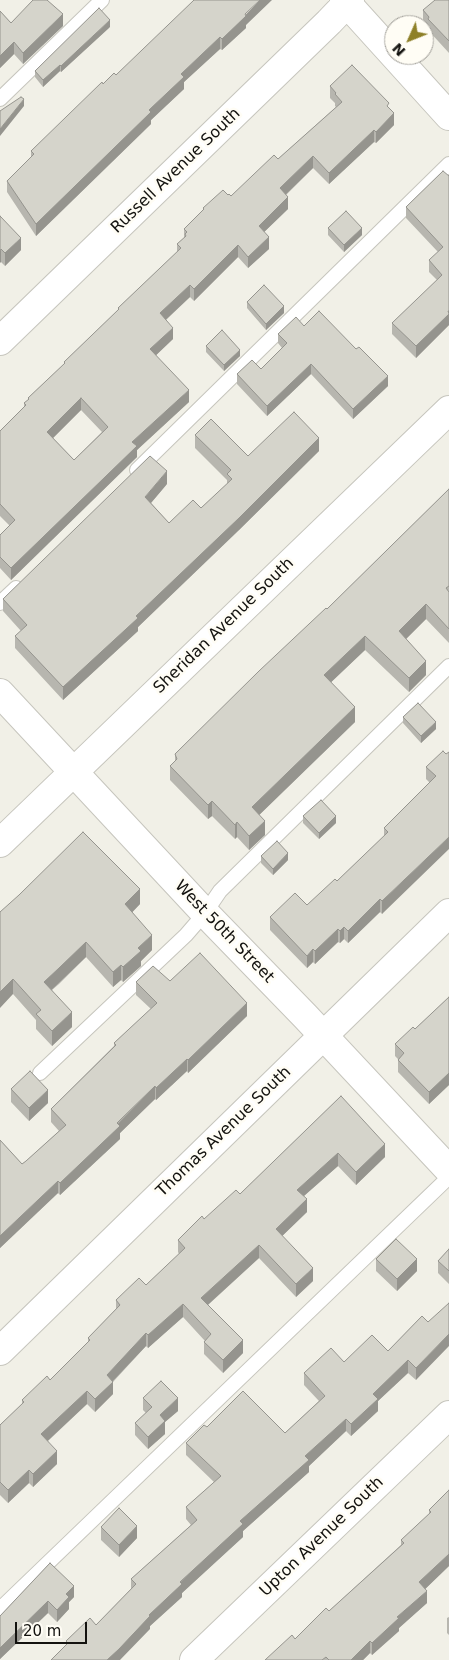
<!DOCTYPE html>
<style>
body{margin:0}
#map{position:relative;width:449px;height:1660px;overflow:hidden;background:#f1f0e7;font-family:"DejaVu Sans",sans-serif}
canvas{display:block}
.north{position:absolute;left:384px;top:15px;width:50px;height:50px;box-sizing:border-box;background:#fffdf5;border:1px solid #a19f99;border-radius:50%;rotate:226deg;font-size:14px;font-weight:700;line-height:20px;text-align:center;color:#13120f}
.north::after{content:'';display:block;margin:auto;width:18px;height:22px;background:#8e8028;clip-path:polygon(50% 0,100% 100%,50% 72%,0 100%)}
.scale{position:absolute;left:15px;top:1622px;width:72px;height:22px;box-sizing:border-box;border:2px solid #13120f;border-top:0;padding-left:6px;font-size:15px;line-height:18px;white-space:nowrap;color:#13120f;-webkit-text-stroke:4px #fffdf5;paint-order:stroke}
</style>
<div id="map">
<canvas width="449" height="1660"></canvas>
<div class="north">N</div>
<div class="scale">20 m</div>
</div>
<script>
const g = document.querySelector('canvas').getContext('2d');
g.lineJoin = 'round';
const poly = rows => new Path2D(rows.map(r => 'M' + r).join(''));
function strokePath(path, color, width, dash) { g.strokeStyle = color; g.lineWidth = width; g.lineCap = dash ? 'butt' : 'round'; g.setLineDash(dash || []); g.stroke(path); }
function fill(path, color) { g.fillStyle = color; g.fill(path, 'evenodd'); }
function label(font, color, halo, rows, align = 'center') {
  g.font = font + ' "DejaVu Sans",sans-serif'; g.lineWidth = 5; g.setLineDash([]); g.textBaseline = 'middle'; g.strokeStyle = halo; g.fillStyle = color; for (const [text, x, y, turn = 0] of rows) {
    g.save(); g.translate(x, y); g.rotate((+turn || 0) * Math.PI / 180); g.textAlign = isNaN(turn) ? turn : align; if (halo) g.strokeText(text, 0, 0); g.fillText(text, 0, 0); g.restore();
  }
}
const service = poly([
 [0,99,102,0],
 [137,470,449,164],
 [0,603,16,588],
 [40,1073,186,935,205,913,220,891,449,666],
 [0,1609,449,1177]
]);
const minor = poly([
 [344,0,449,116],
 [0,341,329,22,350,0],
 [0,843,449,410],
 [0,1351,449,913]
]);
const tertiary = poly([
 [194,1660,449,1415]
]);
const secondary = poly([
 [0,693,205,913,305,1016,449,1170]
]);
strokePath(service, '#c6c5bd', 16);
strokePath(minor, '#c6c5bd', 30);
strokePath(tertiary, '#c6c5bd', 30);
strokePath(secondary, '#c6c5bd', 30);
strokePath(service, '#fff', 14);
strokePath(minor, '#fff', 28);
strokePath(tertiary, '#fff', 28);
strokePath(secondary, '#fff', 28);
fill(poly([
 [449,0,449,53,428,30,428,27,423,22,423,10],
 [0,11,11,23,63,26,23,64,14,54,0,68],
 [246,25,246,28,222,50,220,49,184,82,184,89,151,120,151,124,36,236,7,192,7,181,31,157,31,151,103,84,116,75],
 [110,27,61,72,60,71,43,87,35,77,35,71],
 [330,86,389,108,394,125,376,143,374,142,329,184,313,168,286,195,288,209,264,232,269,249,248,268,238,257,194,301,190,297,166,320,173,339,156,355,189,402,137,450,137,457,11,580,0,568,0,535,10,526,0,516,0,431,24,407,24,403,28,400,28,398,64,364,64,362,118,310,118,308,177,252,177,244,184,238,184,229,203,210,203,208,228,195,231,196,278,159,336,107,335,106,335,103,330,98],
 [81,410,102,432,74,460,53,438],
 [443,171,449,325,416,358,392,334,392,323,437,280,429,272,429,260,438,252,406,218,406,207],
 [0,216,21,250,5,266,1,262],
 [328,228,362,235,344,252,328,235],
 [247,302,284,313,266,330,247,308],
 [304,326,388,386,353,419,311,374,267,416,237,384,237,374,261,369,282,348,278,343,278,334],
 [206,346,240,356,224,371,206,352],
 [195,435,248,456,319,451,239,530,138,627,138,631,63,700,15,648,15,636,21,631,3,611,3,599,167,484,151,503,169,523,201,508,227,484,227,480,195,448],
 [449,489,449,643,426,619,406,639,426,675,409,692,365,650,331,682,355,722,259,815,265,835,249,850,237,837,235,839,212,816,208,819,170,780,170,766,175,761,175,754,327,609],
 [403,717,436,729,421,743,403,723],
 [446,754,382,914,380,912,348,943,344,939,340,943,338,942,315,964,313,962,307,968,270,930,270,917,307,905,337,881,384,836,384,828,430,783,426,779,426,767],
 [303,816,336,823,319,839,303,823],
 [261,856,288,860,273,875,261,863],
 [140,904,132,912,152,950,141,961,141,966,123,982,121,980,113,987,86,957,59,984,52,990,72,1027,52,1046,36,1029,36,1020,13,994,0,912],
 [170,981,247,1016,188,1073,187,1071,156,1100,155,1099,120,1133,120,1139,60,1195,58,1193,0,1248,0,1140,22,1164,26,1161,59,1131,51,1122,51,1109,114,1046,114,1043,151,1009,136,995,136,982],
 [449,997,449,1085,429,1104,398,1072,398,1059,395,1056,395,1044,415,1029],
 [11,1089,48,1103,29,1121,11,1102],
 [341,1096,385,1157,356,1185,338,1166,304,1196,307,1212,282,1236,313,1281,296,1297,259,1258,208,1305,243,1353,223,1373,204,1354,204,1342,205,1341,183,1317,148,1348,146,1346,113,1382,113,1394,95,1412,87,1404,48,1441,57,1464,33,1487,29,1483,8,1503,0,1495,0,1425,22,1404,22,1400,50,1380,88,1342,88,1338,116,1309,116,1300,146,1285,179,1254,178,1252,178,1240,204,1219,240,1194],
 [449,1249,449,1284,438,1273,438,1261],
 [376,1259,417,1271,397,1291,376,1271],
 [422,1316,416,1380,408,1373,378,1401,378,1411,351,1436,346,1431,309,1466,309,1472,243,1531,243,1537,182,1593,182,1597,150,1626,150,1629,66,1646,66,1641,96,1625,131,1589,131,1579,191,1525,186,1519,186,1507,214,1482,186,1455,186,1443,207,1427,285,1433,319,1401,304,1385,304,1373,388,1351],
 [143,1398,178,1411,165,1422,165,1434,148,1449,135,1435,135,1423,146,1413,143,1410],
 [449,1490,449,1566,425,1589,427,1603,399,1628,399,1631,372,1655,370,1653,363,1660,265,1660,295,1639,329,1611,401,1545,401,1540,429,1514,429,1510],
 [101,1527,137,1538,119,1557,101,1540],
 [50,1563,74,1597,69,1602,69,1609,57,1622,48,1613,0,1659,0,1616],
 [449,1617,449,1635,447,1633,447,1618]
]), '#b7b6af');
fill(poly([
 [260,0,272,0,246,25,246,28,222,50,222,39],
 [63,14,63,26,23,64,23,53],
 [110,20,110,27,61,72,61,66],
 [220,37,220,49,184,82,184,89,151,120,151,124,36,236,36,224,149,110,181,74],
 [14,42,14,54,0,68,0,56],
 [60,65,60,71,43,87,43,80],
 [24,99,24,106,0,136,0,129],
 [394,113,394,125,376,143,376,132],
 [374,130,374,142,329,184,329,173],
 [313,156,313,168,280,200,280,188],
 [288,197,288,209,259,237,259,226],
 [362,228,362,235,344,252,344,245],
 [269,237,269,249,248,268,248,257],
 [21,238,21,250,5,266,5,253],
 [238,245,238,257,194,301,194,289],
 [1,249,1,262,0,263,0,251],
 [190,285,190,297,160,325,160,313],
 [284,306,284,313,266,330,266,324],
 [448,311,449,311,449,325,416,358,416,346],
 [173,328,173,339,150,361,150,349],
 [240,350,240,356,224,371,224,365],
 [311,364,311,374,267,416,267,406],
 [388,376,388,386,353,419,353,409],
 [189,390,189,402,137,450,137,457,11,580,11,568,132,442],
 [81,398,81,410,47,444,47,432],
 [319,438,319,451,239,530,138,627,138,631,63,700,63,687],
 [167,471,167,484,145,510,145,497],
 [426,604,426,619,399,646,399,631],
 [365,636,365,650,324,689,324,675],
 [426,661,426,675,409,692,409,678],
 [355,707,355,722,252,822,252,807],
 [436,722,436,729,421,743,421,736],
 [212,801,212,816,208,819,208,805],
 [336,816,336,823,319,839,319,833],
 [265,821,265,835,249,850,249,836],
 [237,822,237,837,235,839,235,825],
 [449,837,449,849,382,914,382,901],
 [288,853,288,860,273,875,273,869],
 [140,889,140,904,125,920,125,904],
 [380,899,380,912,348,943,348,931],
 [344,927,344,939,340,943,340,931],
 [338,929,338,942,315,964,315,951],
 [152,935,152,950,141,961,141,966,123,982,123,967,138,948],
 [86,942,86,957,44,997,44,982],
 [313,949,313,962,307,968,307,956],
 [121,965,121,980,113,987,113,972],
 [13,979,13,994,0,1008,0,992],
 [247,1003,247,1016,188,1073,188,1060],
 [72,1012,72,1027,52,1046,52,1031],
 [187,1059,187,1071,156,1100,156,1088],
 [449,1073,449,1085,429,1104,429,1092],
 [155,1086,155,1099,120,1133,120,1139,60,1195,60,1183],
 [48,1090,48,1103,29,1121,29,1108],
 [385,1144,385,1157,356,1185,356,1172],
 [338,1153,338,1166,297,1202,297,1190],
 [58,1181,58,1193,0,1248,0,1236],
 [307,1199,307,1212,276,1242,276,1229],
 [259,1245,259,1258,201,1311,201,1298],
 [417,1259,417,1271,397,1291,397,1279],
 [313,1268,313,1281,296,1297,296,1284],
 [183,1304,183,1317,148,1348,148,1335],
 [146,1333,146,1346,109,1385,113,1382,113,1394,95,1412,95,1399,107,1375],
 [449,1334,449,1346,416,1380,416,1368],
 [243,1340,243,1353,223,1373,223,1360],
 [408,1360,408,1373,378,1401,378,1411,351,1436,351,1424,373,1394],
 [87,1391,87,1404,41,1447,41,1434],
 [178,1398,178,1411,165,1422,165,1434,148,1449,148,1437,160,1415],
 [346,1419,346,1431,309,1466,309,1472,243,1531,243,1537,182,1593,182,1597,150,1626,150,1629,120,1660,107,1660,149,1615,240,1521,305,1456],
 [57,1451,57,1464,33,1487,33,1474],
 [29,1470,29,1483,8,1503,8,1490],
 [137,1526,137,1538,119,1557,119,1545],
 [449,1554,449,1566,419,1595,419,1582],
 [74,1586,74,1597,69,1602,69,1609,57,1622,57,1610,66,1594],
 [427,1591,427,1603,399,1628,399,1631,372,1655,372,1643,397,1617],
 [48,1601,48,1613,0,1659,0,1648],
 [370,1641,370,1653,363,1660,351,1660]
]), '#95948e');
const building = poly([
 [33,0,47,0,63,14,23,53,14,42,0,56,0,11,11,23,33,0],
 [194,0,260,0,245,14,246,16,222,39,220,37,181,74,184,77,149,110,151,112,36,224,7,181,34,154,31,151,102,82,103,84,114,73,116,75,194,0],
 [435,0,449,0,449,41,428,19,429,17,423,10,435,0],
 [99,8,110,20,61,66,60,65,43,80,35,71,99,8],
 [352,65,389,103,387,106,394,113,376,132,374,130,329,173,313,156,280,188,288,197,259,226,269,237,248,257,238,245,194,289,190,285,160,313,173,328,150,349,189,390,132,442,137,446,11,568,0,557,0,535,15,520,0,504,0,431,26,405,24,403,29,399,28,398,65,363,64,362,119,309,118,308,181,248,177,244,186,236,185,234,187,232,184,229,204,209,203,208,223,190,228,195,229,194,231,196,274,155,278,159,342,102,335,94,336,93,330,86,352,65],
 [81,398,108,427,74,460,47,432,81,398],
 [21,97,24,99,0,129,0,111,21,97],
 [443,171,449,176,449,311,448,311,449,314,416,346,392,323,442,275,429,260,443,247,406,207,443,171],
 [346,211,362,228,344,245,328,228,346,211],
 [0,216,21,238,5,253,1,249,0,251,0,216],
 [264,285,284,306,266,324,247,302,264,285],
 [319,311,356,349,359,347,388,376,353,409,311,364,267,406,237,374,252,360,261,369,287,343,278,334,296,317,304,326,319,311],
 [222,330,240,350,224,365,206,346,222,330],
 [294,412,319,438,239,518,136,616,138,618,63,687,15,636,27,625,3,599,150,456,167,471,145,497,169,523,193,500,201,508,232,479,227,474,231,470,195,435,211,419,248,456,294,412],
 [449,489,449,586,446,588,449,592,449,629,426,604,399,631,426,661,409,678,365,636,324,675,355,707,252,807,265,821,249,836,237,822,235,825,212,801,208,805,170,766,177,759,175,754,259,671,326,608,327,609,449,489],
 [418,703,436,722,421,736,403,717,418,703],
 [443,751,446,754,449,752,449,837,382,901,380,899,348,931,344,927,340,931,338,929,315,951,313,949,307,956,270,917,295,893,307,905,335,879,337,881,388,832,384,828,436,776,426,767,443,751],
 [321,800,336,816,319,833,303,816,321,800],
 [83,832,140,889,125,904,152,935,138,948,141,951,123,967,121,965,113,972,86,942,59,968,44,982,72,1012,52,1031,36,1014,41,1010,13,979,0,992,0,912,19,895,83,832],
 [277,841,288,853,273,869,261,856,277,841],
 [200,953,247,1003,188,1060,187,1059,156,1088,155,1086,117,1123,120,1126,60,1183,58,1181,0,1236,0,1140,22,1164,26,1161,66,1125,51,1109,116,1045,114,1043,157,1003,136,982,153,966,170,981,200,953],
 [449,997,449,1073,429,1092,398,1060,404,1053,395,1044,413,1027,415,1029,449,997],
 [30,1071,48,1090,29,1108,11,1089,30,1071],
 [341,1096,385,1144,356,1172,338,1153,297,1190,307,1199,276,1229,313,1268,296,1284,259,1245,201,1298,243,1340,223,1360,204,1342,211,1334,183,1304,148,1335,146,1333,107,1375,113,1382,95,1399,87,1391,41,1434,57,1451,33,1474,29,1470,8,1490,0,1482,0,1425,24,1402,22,1400,47,1376,50,1380,90,1340,88,1338,120,1305,116,1300,139,1278,146,1285,185,1248,178,1240,202,1216,204,1219,236,1190,240,1194,341,1096],
 [396,1239,417,1259,397,1279,376,1259,396,1239],
 [449,1249,449,1271,438,1261,449,1249],
 [449,1303,449,1334,416,1368,408,1360,373,1394,378,1399,351,1424,346,1419,305,1456,309,1460,240,1521,243,1524,180,1582,182,1584,149,1615,150,1616,119,1649,107,1660,51,1660,68,1643,66,1641,90,1618,96,1625,136,1584,131,1579,197,1520,186,1507,221,1476,186,1443,204,1425,207,1427,243,1391,285,1433,325,1396,304,1373,331,1348,344,1362,372,1335,388,1351,422,1316,428,1322,449,1303],
 [161,1381,178,1398,160,1415,165,1421,148,1437,135,1423,152,1407,143,1398,161,1381],
 [449,1490,449,1554,419,1582,427,1591,397,1617,399,1618,372,1643,370,1641,351,1660,329,1660,326,1657,322,1660,265,1660,292,1635,295,1639,326,1608,329,1611,404,1543,401,1540,431,1512,429,1510,449,1490],
 [119,1508,137,1526,119,1545,101,1527,119,1508],
 [50,1563,74,1586,66,1594,69,1597,57,1610,48,1601,0,1648,0,1616,50,1563]
]);
fill(building, '#d5d4cb');
strokePath(building, '#95948e', 1);
label('16px', '#13120f', '#fffdf5', [
 ["Russell Avenue South",176,171,-44],
 ["Sheridan Avenue South",224,626,-44],
 ["West 50th Street",224,932,46],
 ["Thomas Avenue South",224,1132,-44],
 ["Upton Avenue South",322,1537,-44]
]);
</script>
